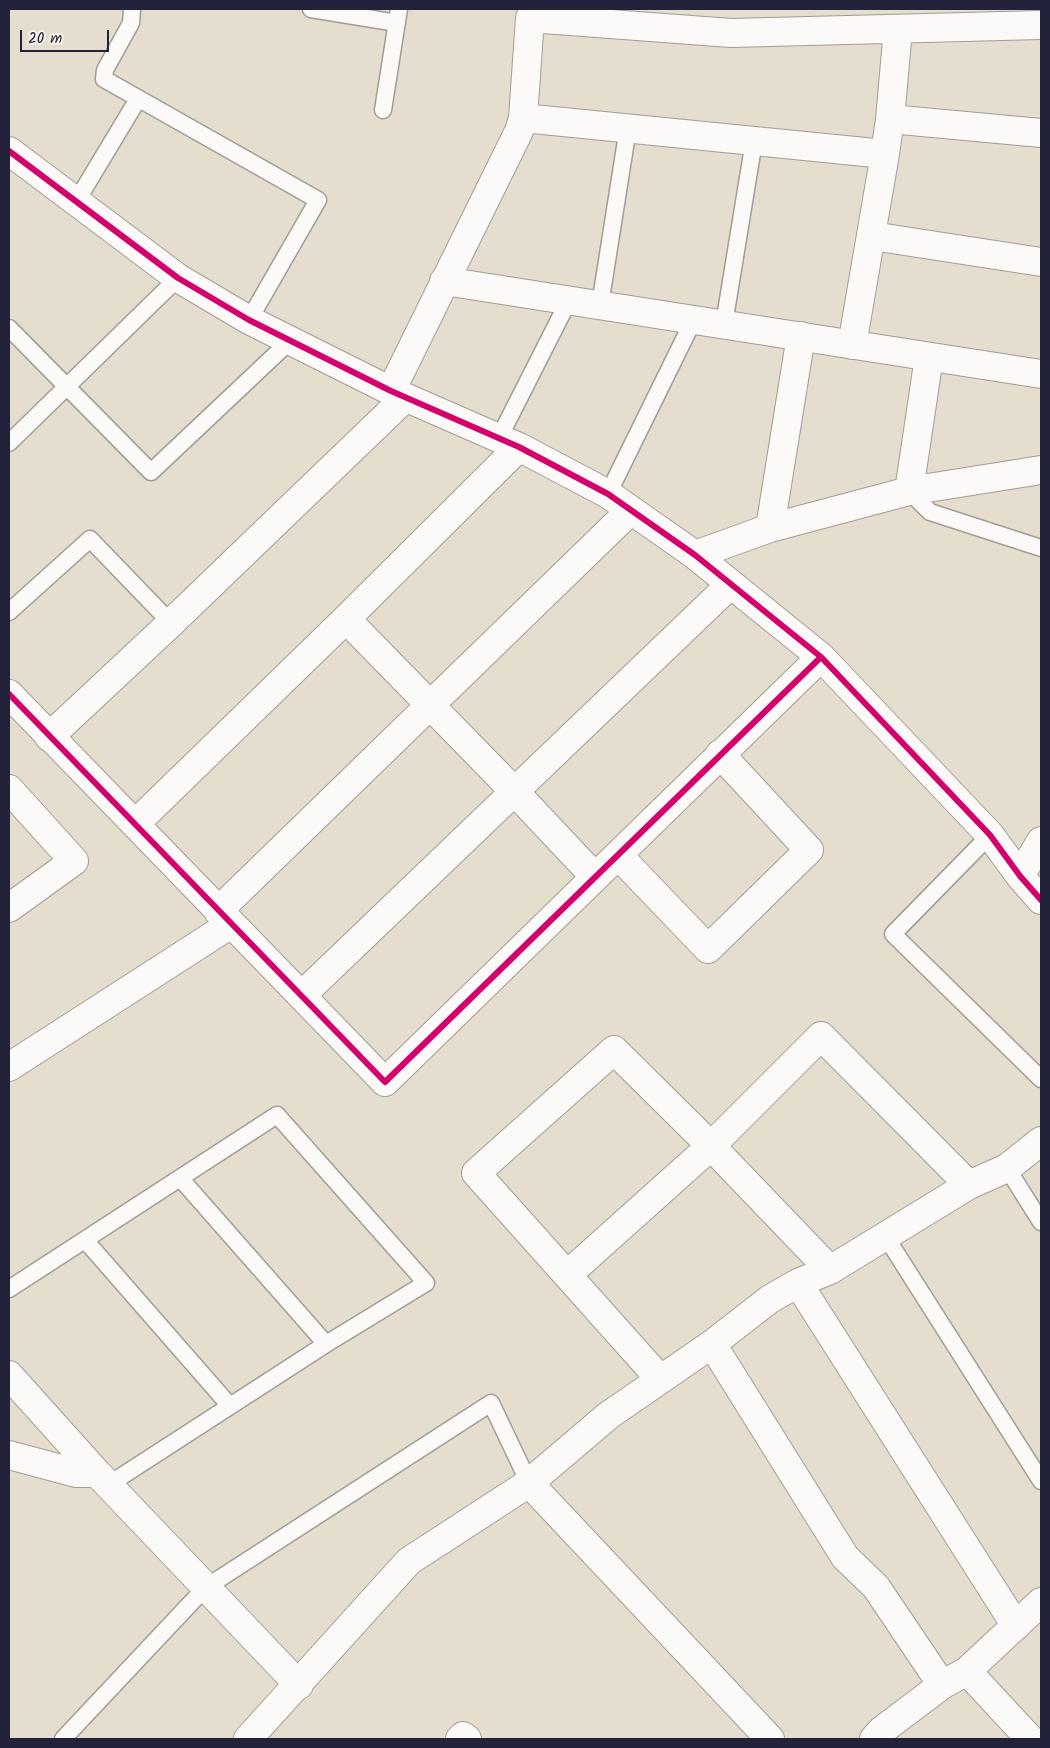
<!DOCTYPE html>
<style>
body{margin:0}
#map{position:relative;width:1050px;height:1748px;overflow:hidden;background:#e5dece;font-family:Kalam,sans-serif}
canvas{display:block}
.frame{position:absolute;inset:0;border:10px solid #22223b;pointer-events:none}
.scale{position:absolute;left:20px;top:30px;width:89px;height:22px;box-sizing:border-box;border:2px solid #22223b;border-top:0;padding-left:6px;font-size:15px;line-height:18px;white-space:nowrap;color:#22223b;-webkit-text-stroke:4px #f7f3e8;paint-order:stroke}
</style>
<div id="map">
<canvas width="1050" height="1748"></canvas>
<div class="frame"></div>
<div class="scale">20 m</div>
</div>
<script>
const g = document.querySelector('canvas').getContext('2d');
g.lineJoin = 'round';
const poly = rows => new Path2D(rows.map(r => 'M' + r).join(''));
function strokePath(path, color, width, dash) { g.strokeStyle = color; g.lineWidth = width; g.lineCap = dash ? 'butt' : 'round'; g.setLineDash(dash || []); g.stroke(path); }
const service = poly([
 [132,9,131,23,105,70,104,79,318,200,249,320],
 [311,9,397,23],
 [383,110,399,9],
 [76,202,138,99],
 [600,305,628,128],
 [724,324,754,141],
 [9,328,151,472,291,340],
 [499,438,569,300],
 [9,443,178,278],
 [909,491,930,512,1041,548],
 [608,494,694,319],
 [9,612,90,539,171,623],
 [990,835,893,934,1041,1079],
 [1007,1168,1041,1222],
 [180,1178,326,1344],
 [886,1237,1041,1481],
 [85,1240,230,1406],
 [9,1289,277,1115,426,1283,326,1344,108,1485],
 [63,1739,205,1588,491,1403,529,1483]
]);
const minor = poly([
 [523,118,885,154],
 [890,119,1041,133],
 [9,151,178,278,249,320,391,391,519,447,608,494,695,555,821,657,990,835,1020,876,1041,900],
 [872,236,1041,262],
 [444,281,1041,374],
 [852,345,885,154,890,119,898,29],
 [391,391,519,131,523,118,530,18,731,33,1041,25],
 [909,491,929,357],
 [770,528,801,336],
 [695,555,770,528,909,491,1041,470],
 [346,619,514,791,595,877],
 [9,694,385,1082,821,657],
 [49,737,171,623,405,398],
 [9,789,74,861,9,908],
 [135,824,346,619,519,447],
 [618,855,708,949,809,850,720,754],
 [1020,876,1041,841],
 [218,911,631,510],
 [302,995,730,585],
 [9,1067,231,924],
 [567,1275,711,1146,821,1036,969,1185],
 [798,1283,1016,1626],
 [712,1344,845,1557,876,1587,942,1685],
 [9,1375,97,1473,299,1685],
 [660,1379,476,1173,614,1050,711,1146,830,1270],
 [9,1455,76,1473,97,1473],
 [529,1483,770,1739],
 [967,1671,1030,1739],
 [248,1739,409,1561,529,1483,609,1415,712,1344,770,1299,798,1283,830,1270,969,1185,1007,1168,1041,1141],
 [460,1739,463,1736,467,1739],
 [874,1739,881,1731,942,1685,967,1671,1041,1602]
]);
strokePath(service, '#a19d96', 19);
strokePath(minor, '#a19d96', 30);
strokePath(service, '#fbfaf8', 16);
strokePath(minor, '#fbfaf8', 28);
strokePath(poly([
 [9,151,178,278,249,320,391,391,519,447,608,494,695,555,821,657,990,835,1020,876,1041,900],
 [9,694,385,1082,821,657]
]), '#d6006c', 6);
</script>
